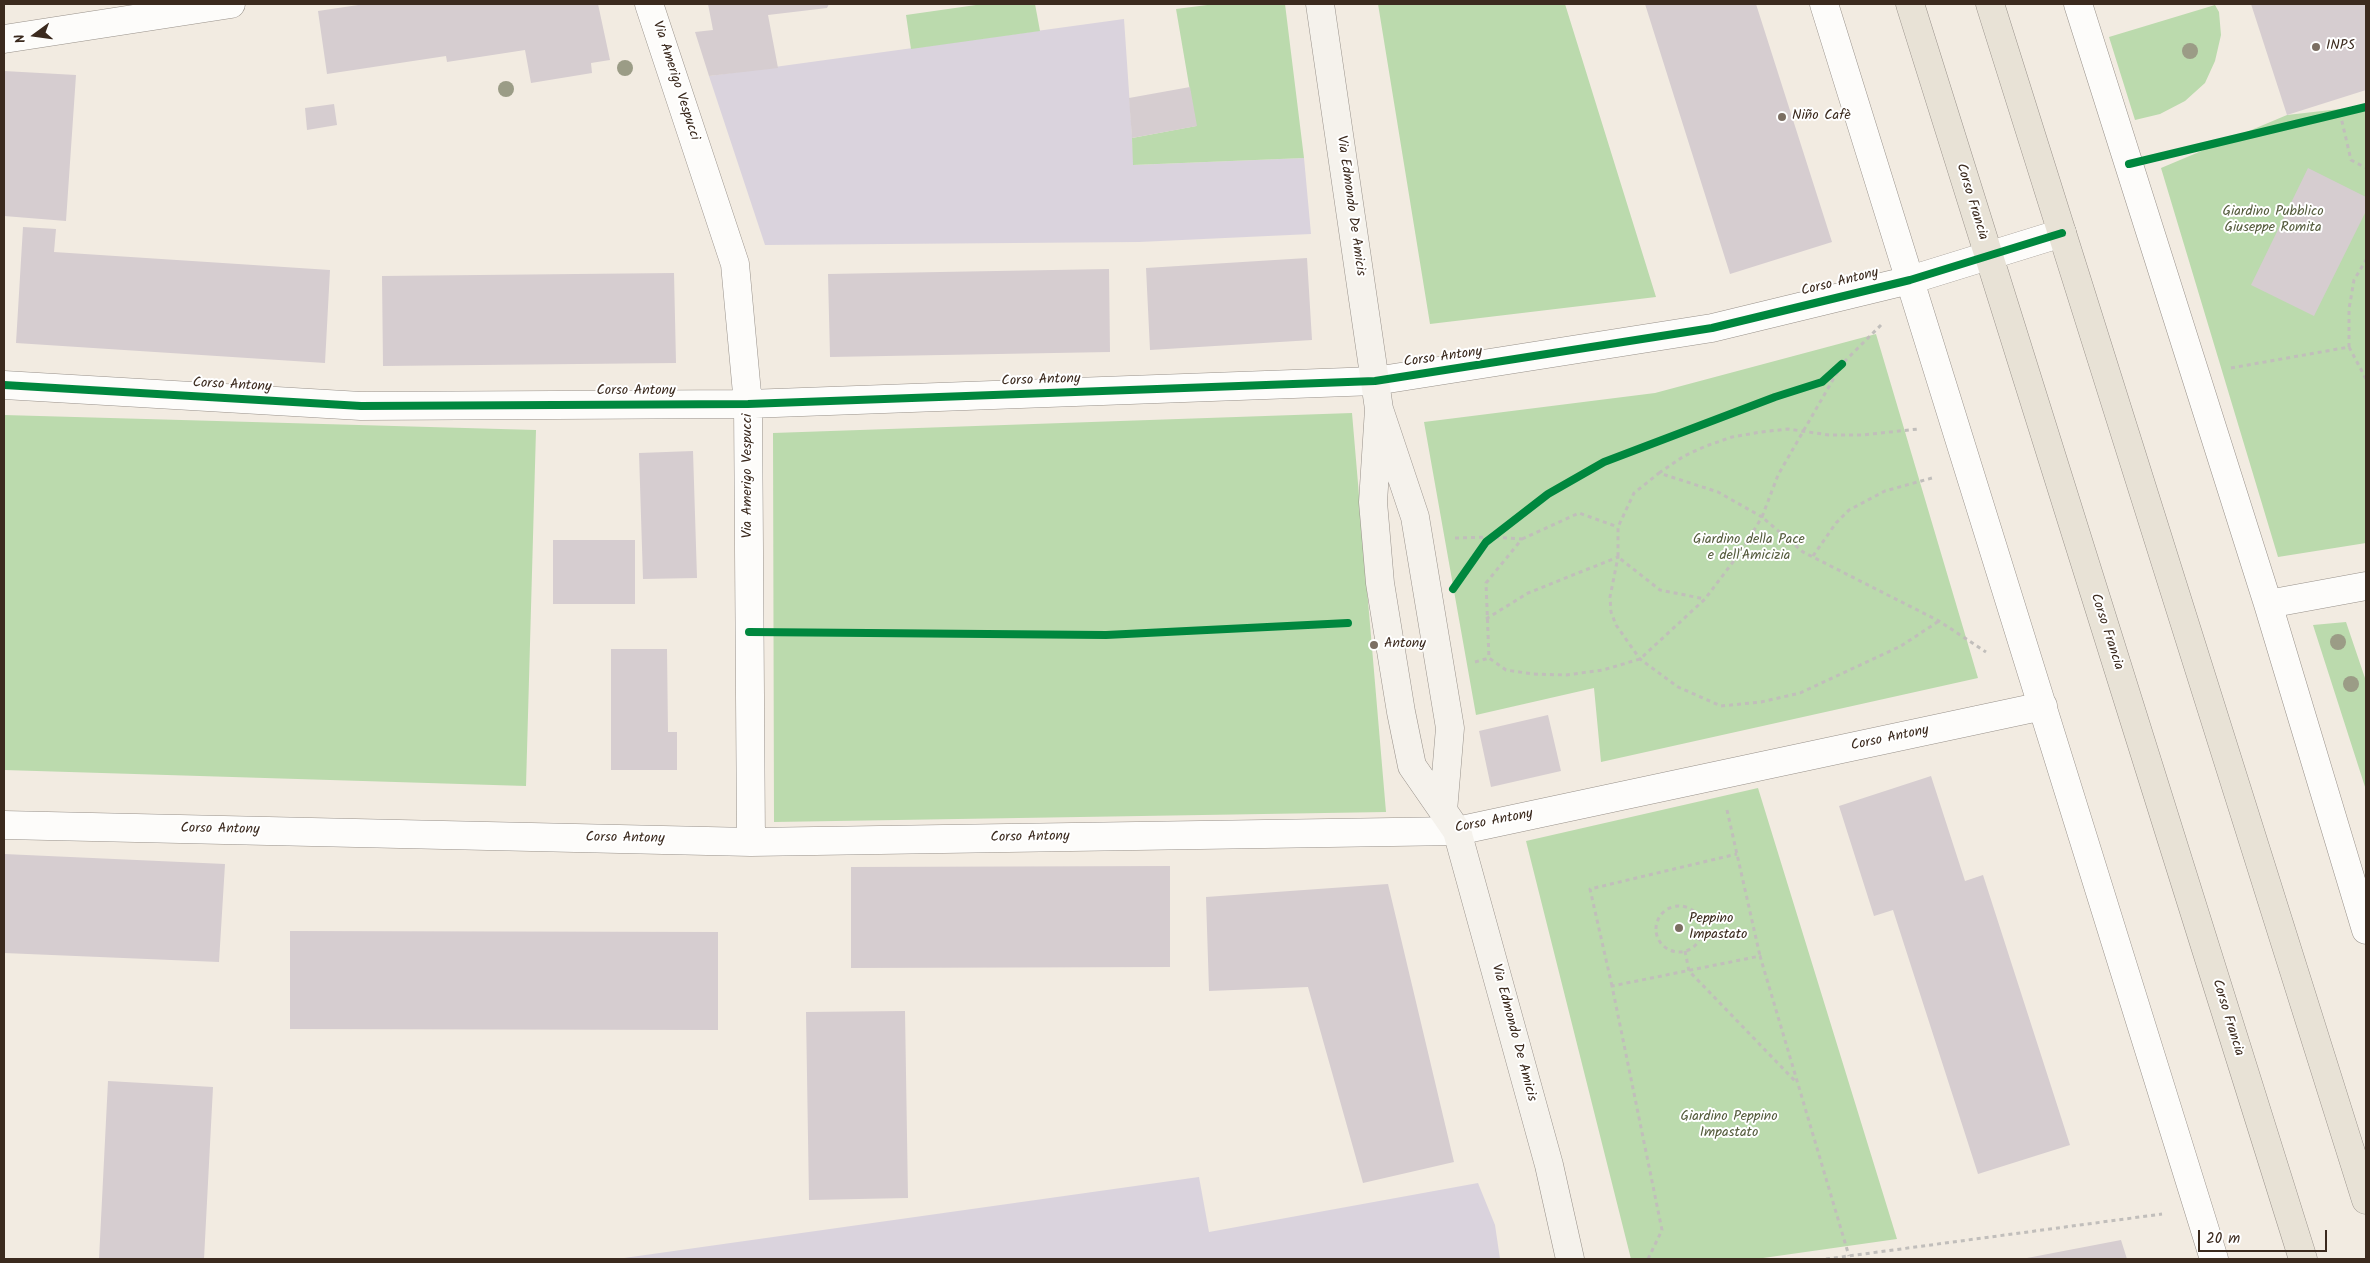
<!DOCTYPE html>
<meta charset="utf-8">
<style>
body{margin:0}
#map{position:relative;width:2370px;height:1263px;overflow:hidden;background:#f2ebe1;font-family:Kalam,sans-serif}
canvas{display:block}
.frame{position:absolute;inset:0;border:5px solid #3b2a1e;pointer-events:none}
.north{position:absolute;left:10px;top:10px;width:50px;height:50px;-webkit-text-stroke:4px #fff;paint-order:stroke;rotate:256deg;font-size:14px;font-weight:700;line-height:20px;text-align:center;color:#3b2a1e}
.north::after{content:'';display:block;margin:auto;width:18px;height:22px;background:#3b2a1e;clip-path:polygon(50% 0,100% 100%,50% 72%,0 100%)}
.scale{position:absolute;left:2198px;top:1230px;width:129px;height:22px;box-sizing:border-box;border:2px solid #3b2a1e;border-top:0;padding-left:6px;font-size:15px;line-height:18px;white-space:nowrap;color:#3b2a1e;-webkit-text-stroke:4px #fff;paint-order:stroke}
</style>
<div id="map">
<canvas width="2370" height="1263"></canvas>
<div class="frame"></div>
<div class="north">N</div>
<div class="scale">20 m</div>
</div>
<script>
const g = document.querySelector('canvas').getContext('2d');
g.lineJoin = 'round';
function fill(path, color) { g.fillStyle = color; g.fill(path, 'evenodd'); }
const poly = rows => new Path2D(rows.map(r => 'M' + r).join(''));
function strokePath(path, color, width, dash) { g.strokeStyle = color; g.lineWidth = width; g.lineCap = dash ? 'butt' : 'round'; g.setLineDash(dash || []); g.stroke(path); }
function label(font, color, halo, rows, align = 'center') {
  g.font = font + ' Kalam,sans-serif'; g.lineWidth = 4; g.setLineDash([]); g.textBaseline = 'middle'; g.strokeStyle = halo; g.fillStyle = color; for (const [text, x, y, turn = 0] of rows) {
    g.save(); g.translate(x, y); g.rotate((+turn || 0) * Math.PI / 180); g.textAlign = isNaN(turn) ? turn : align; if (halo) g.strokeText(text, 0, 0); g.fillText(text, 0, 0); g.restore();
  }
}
fill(poly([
 [1124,19,1134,165,1304,158,1311,234,1139,242,765,245,709,76],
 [1199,1177,1209,1232,1478,1183,1495,1225,1500,1259,617,1259]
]), '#dad3dd');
fill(poly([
 [983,4,1035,4,1040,31,911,49,906,15],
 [1215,4,1285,4,1304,158,1133,165,1132,138,1196,126,1176,9],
 [1378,4,1565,4,1656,297,1430,324],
 [2215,5,2219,12,2221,35,2215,61,2205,83,2185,101,2160,114,2135,120,2109,37],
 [2366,106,2366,543,2278,557,2161,168,2287,115],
 [1876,334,1978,678,1601,762,1594,688,1476,715,1424,422,1655,393],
 [1352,413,1386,812,774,822,773,433],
 [4,415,536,430,526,786,4,770],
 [2346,622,2366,681,2366,790,2313,625],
 [1758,788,1897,1239,1756,1259,1631,1259,1526,841]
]), '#bbdaad');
fill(poly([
 [365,4,598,4,610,60,591,63,592,73,531,83,525,50,447,62,446,56,327,74,318,11],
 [708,4,829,4,827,8,768,15,778,68,709,76,695,32,713,30],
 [1645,4,1756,4,1832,242,1730,274],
 [2251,4,2366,4,2366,90,2287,115],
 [4,71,76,75,66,221,4,216],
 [1190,87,1197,126,1132,138,1129,98],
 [334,104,337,125,307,130,305,108],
 [2308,168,2366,197,2366,211,2314,316,2251,285],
 [23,227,56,229,54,252,330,270,325,363,16,343],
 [1307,258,1312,340,1150,350,1146,268],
 [1109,269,1110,352,830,357,828,274],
 [674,273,676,363,383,366,382,276],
 [693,451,697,578,643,579,639,453],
 [553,540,635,540,635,604,553,604],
 [611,649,667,649,668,732,677,732,677,770,611,770],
 [1548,715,1561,771,1491,787,1479,731],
 [1931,776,1965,881,1983,875,2070,1145,1978,1174,1893,910,1874,916,1839,806],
 [4,854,225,864,219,962,4,953],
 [1170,866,1170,967,851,968,851,867],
 [1388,884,1454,1162,1363,1183,1308,987,1209,991,1206,897],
 [290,931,718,932,718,1030,290,1029],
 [905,1011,908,1198,809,1200,806,1012],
 [108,1081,213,1087,204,1259,99,1259],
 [2121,1240,2127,1259,2027,1259,2027,1258]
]), '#d6cdd0');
const street = poly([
 [649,4,735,264,748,404,751,842],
 [1824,4,2214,1259],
 [2078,4,2268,604,2366,930],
 [4,39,231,4],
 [4,385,361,406,748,404,1375,381,1712,328,1910,280,2062,233],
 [2268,604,2366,586],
 [4,825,751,842,1457,831,2043,706]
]);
const secondary = poly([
 [1320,4,1379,409,1415,517,1450,728,1443,811],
 [1379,409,1373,502,1380,583,1401,712,1412,766,1457,831,1549,1165,1570,1259]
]);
const primary = poly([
 [1910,4,2303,1259],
 [1990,4,2366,1200]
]);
strokePath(street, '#98918a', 29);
strokePath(secondary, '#98918a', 29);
strokePath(primary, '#98918a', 29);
strokePath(poly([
 [2340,113,2351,160,2366,168],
 [1881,325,1842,364,1778,475,1762,517,1803,552,1939,621,1986,652],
 [2349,347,2349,309,2354,280,2366,260],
 [2231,368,2349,347,2366,379],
 [1659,473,1684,456,1706,446,1732,437,1761,432,1788,429,1829,435,1862,435,1918,429],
 [1455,538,1492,537,1522,539,1486,583,1489,658,1506,670,1533,674,1566,675,1603,670,1640,659,1705,599,1742,550,1762,517,1718,492,1659,473,1634,493,1618,527,1618,557,1660,590,1705,599],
 [1522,539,1579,513,1618,527],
 [1813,556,1836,523,1849,510,1885,491,1932,478],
 [1486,619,1528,593,1618,557,1610,597,1611,612,1616,625,1640,659,1678,687,1721,706,1761,702,1800,693,1901,646,1939,621],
 [1475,662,1489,658],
 [1727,810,1760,956],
 '1656 929a23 23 0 1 1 46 0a23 23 0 1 1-46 0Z',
 [1685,951,1689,971,1796,1082],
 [1612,986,1590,889,1737,854],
 [1648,1259,1662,1230,1612,986,1760,956,1849,1256],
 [1826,1259,2162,1214]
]), '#c1bebb', 3, [4, 4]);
strokePath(street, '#fdfcfa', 28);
strokePath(secondary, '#f5f2ec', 28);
strokePath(primary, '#e8e2d6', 28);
strokePath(poly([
 [2129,164,2366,107],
 [4,385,361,406,748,404,1375,381,1712,328,1910,280,2062,233],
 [1453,589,1486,542,1548,494,1604,462,1775,397,1822,382,1842,364],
 [749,632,1106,635,1348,623]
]), '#00873e', 8);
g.fillStyle = '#9b9c86';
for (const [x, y] of [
 [2190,51],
 [625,68],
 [506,89],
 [2338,642],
 [2351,684]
]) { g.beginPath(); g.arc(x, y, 8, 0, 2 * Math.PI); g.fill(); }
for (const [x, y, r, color] of [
 [2316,47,5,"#7b6e62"],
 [1782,117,5,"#7b6e62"],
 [1374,645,5,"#7b6e62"],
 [1679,928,5,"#7b6e62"]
]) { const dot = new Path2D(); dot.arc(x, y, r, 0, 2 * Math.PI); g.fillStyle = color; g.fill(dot); strokePath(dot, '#fff', 2); }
label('14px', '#3b2a1e', '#fff', [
 ["INPS",2326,47],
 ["Niño Cafè",1792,117],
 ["Antony",1384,645],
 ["Peppino",1689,920],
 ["Impastato",1689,936]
], 'left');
label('14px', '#3b2a1e', '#fff', [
 ["Via Amerigo Vespucci",675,81,72],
 ["Corso Francia",1971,202,73],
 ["Via Edmondo De Amicis",1350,206,82],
 ["Corso Antony",1840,283,-14],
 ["Corso Antony",1443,358,-8],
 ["Corso Antony",1041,381,-2],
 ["Corso Antony",232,386,3],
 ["Corso Antony",636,392],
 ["Via Amerigo Vespucci",749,476,-90],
 ["Corso Francia",2106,632,72],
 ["Corso Antony",1890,739,-12],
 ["Corso Antony",1494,822,-11],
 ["Corso Antony",220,830,1],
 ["Corso Antony",1030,838,-1],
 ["Corso Antony",625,839,1],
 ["Corso Francia",2227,1018,73],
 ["Via Edmondo De Amicis",1513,1033,75]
]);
label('14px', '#545b3c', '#fff', [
 ["Giardino Pubblico",2273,213],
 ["Giuseppe Romita",2273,229],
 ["Giardino della Pace",1749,541],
 ["e dell'Amicizia",1749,557],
 ["Giardino Peppino",1729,1118],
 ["Impastato",1729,1134]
]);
</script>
